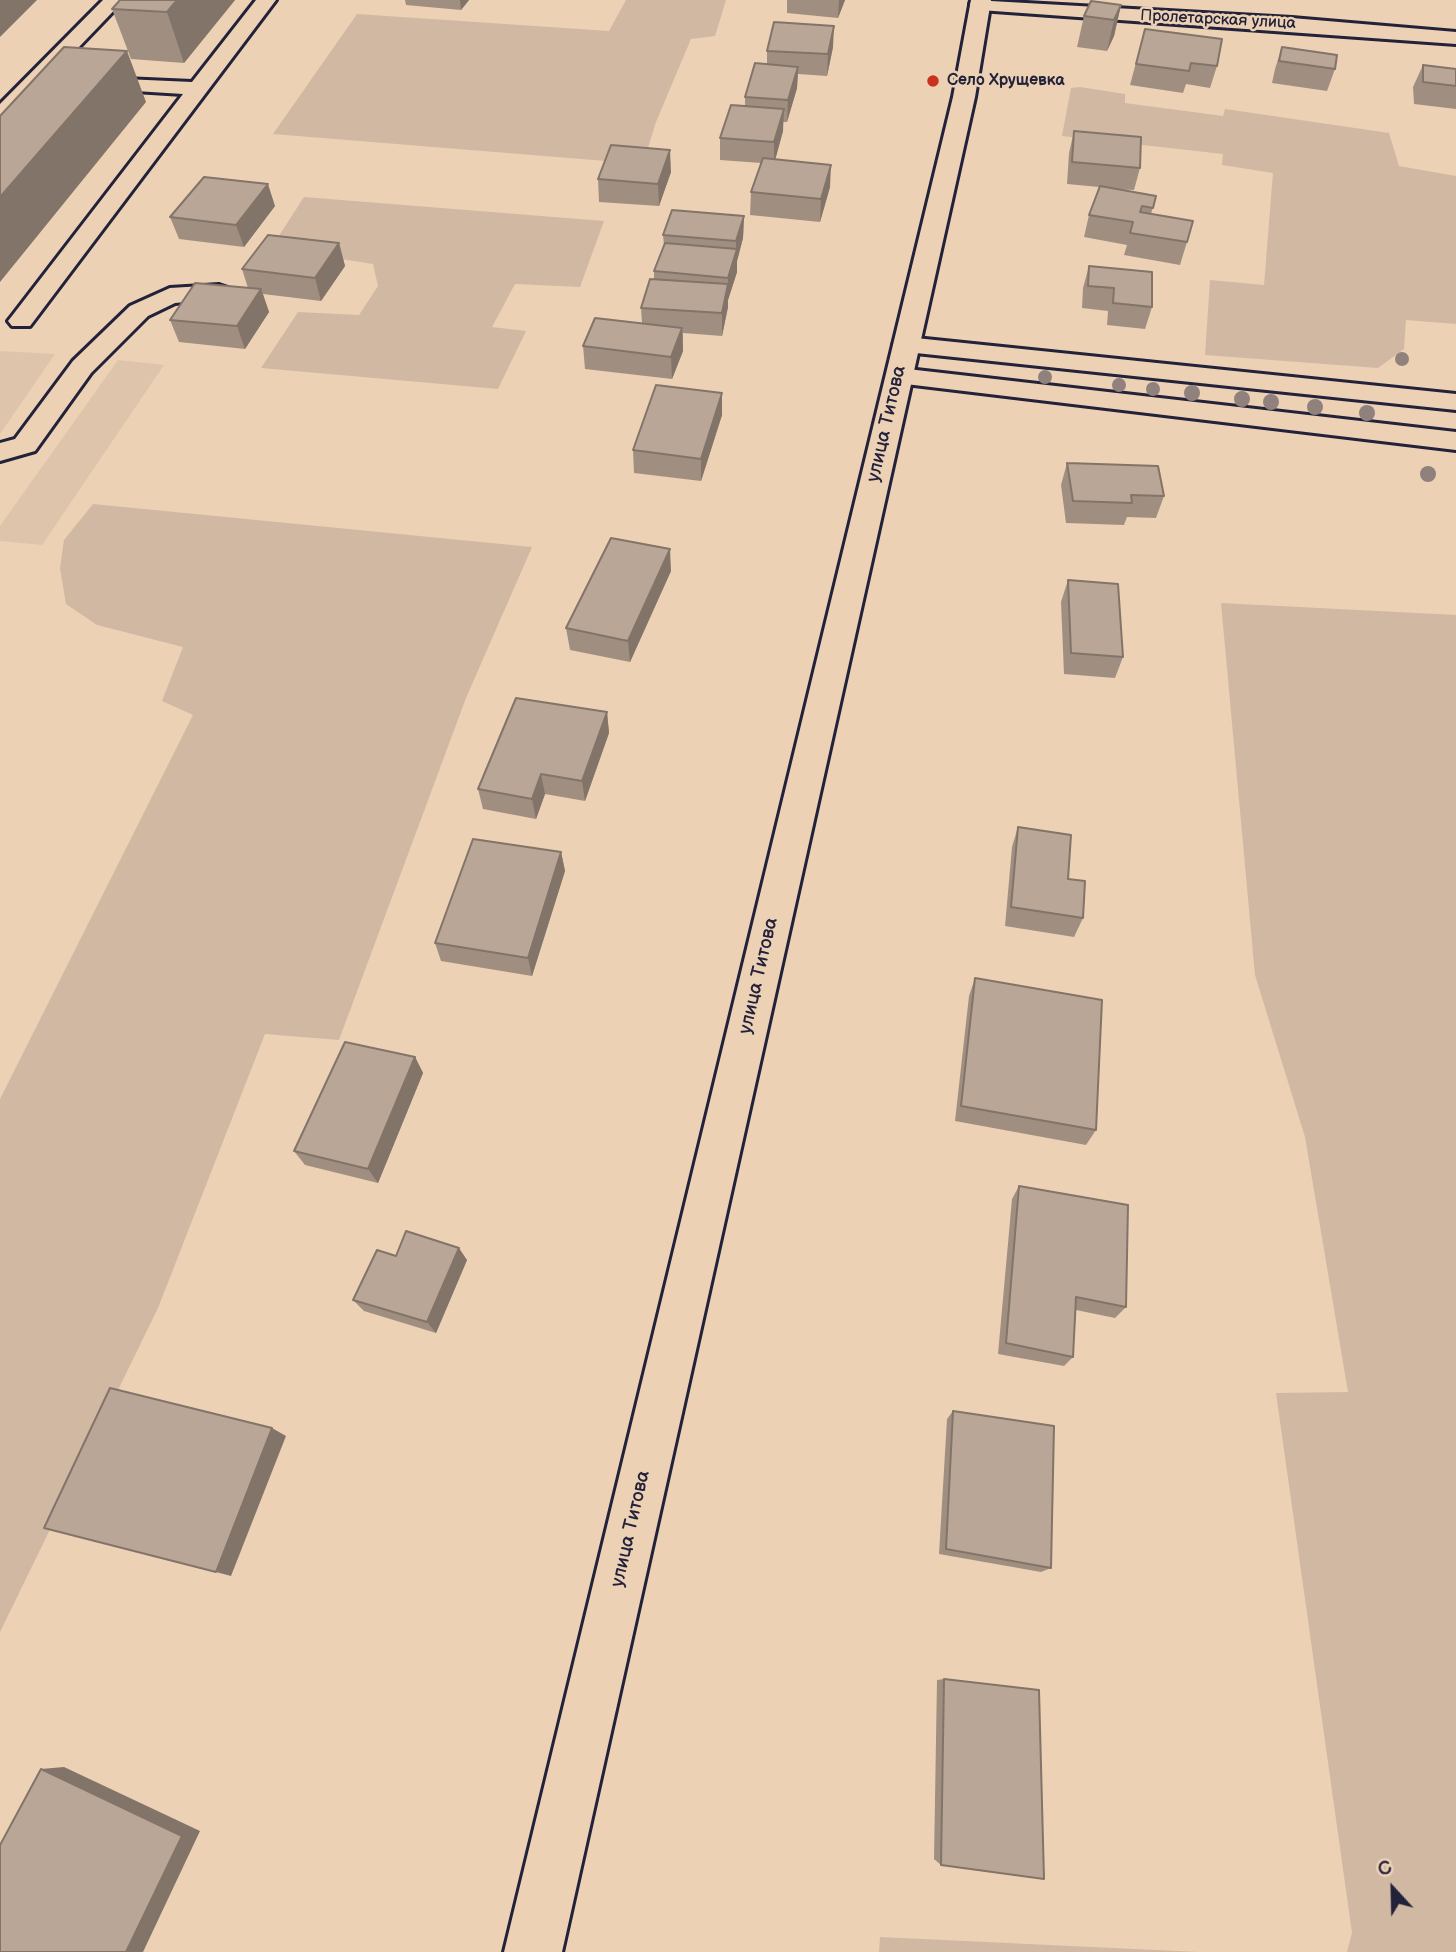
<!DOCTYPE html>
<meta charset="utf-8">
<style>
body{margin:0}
#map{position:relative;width:1456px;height:1952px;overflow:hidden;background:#edd1b4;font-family:"Balsamiq Sans",sans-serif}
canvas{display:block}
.north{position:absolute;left:1358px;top:1854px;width:70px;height:70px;-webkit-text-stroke:5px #edd1b4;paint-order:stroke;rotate:338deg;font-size:19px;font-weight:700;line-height:28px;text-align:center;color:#22223b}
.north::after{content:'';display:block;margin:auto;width:24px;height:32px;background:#22223b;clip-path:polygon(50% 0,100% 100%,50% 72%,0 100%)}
</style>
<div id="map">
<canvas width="1456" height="1952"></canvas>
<div class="north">С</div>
</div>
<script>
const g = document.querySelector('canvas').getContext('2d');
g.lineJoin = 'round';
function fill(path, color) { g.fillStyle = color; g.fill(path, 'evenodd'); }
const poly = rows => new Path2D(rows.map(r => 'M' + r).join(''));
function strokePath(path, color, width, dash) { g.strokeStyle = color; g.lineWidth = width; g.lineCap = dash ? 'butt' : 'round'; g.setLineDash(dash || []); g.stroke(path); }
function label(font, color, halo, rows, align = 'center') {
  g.font = font + ' "Balsamiq Sans",sans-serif'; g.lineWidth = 5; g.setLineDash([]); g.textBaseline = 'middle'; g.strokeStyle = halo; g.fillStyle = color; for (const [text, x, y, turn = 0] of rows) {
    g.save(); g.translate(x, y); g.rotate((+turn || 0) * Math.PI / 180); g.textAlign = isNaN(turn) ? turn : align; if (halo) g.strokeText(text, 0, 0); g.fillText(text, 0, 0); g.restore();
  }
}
fill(poly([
 [0,351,55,354,0,434],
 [118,360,164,365,42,545,0,541,0,526]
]), '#dec4ab');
fill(poly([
 [626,0,726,0,715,36,691,39,656,122,643,164,273,134,357,14,609,31],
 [1080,87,1125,94,1125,103,1223,116,1225,109,1389,133,1399,166,1456,176,1456,324,1406,320,1404,349,1378,368,1205,355,1210,280,1264,285,1273,173,1222,165,1223,154,1062,136,1071,88],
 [304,197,604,221,580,287,515,284,492,327,526,331,498,389,261,368,298,312,359,315,378,286,373,264,271,248],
 [93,504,532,547,466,698,339,1040,265,1034,158,1308,0,1632,0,1099,193,715,162,701,183,647,97,625,66,604,60,568,64,540],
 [1221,603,1456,615,1456,1952,1347,1952,1352,1933,1276,1393,1348,1392,1305,1137,1255,975],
 [880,1937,1198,1952,879,1952]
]), '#d0b8a3');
const minor = poly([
 [103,0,124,0,8,121,0,123,0,104,103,0],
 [256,0,276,0,30,326,12,326,8,321,12,316,183,94,87,88,79,87,76,82,79,77,192,82,256,0],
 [973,0,1292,18,1456,32,1456,44,980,10,973,8,970,4,973,0],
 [219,285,228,288,232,293,228,298,175,303,148,316,91,373,35,451,0,461,0,443,15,439,73,361,130,306,170,288,219,285],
 [906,337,1456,394,1456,410,897,351,893,345,897,339,906,337],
 [899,368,1456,432,1456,450,889,382,886,376,889,370,899,368]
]);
const major = poly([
 [971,0,991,0,975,97,562,1952,504,1952,953,97,971,0]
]);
strokePath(minor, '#22223b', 6);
strokePath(major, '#22223b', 6);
fill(minor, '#edd1b4');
fill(major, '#edd1b4');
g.fillStyle = '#91817d';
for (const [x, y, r] of [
 [1402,359,7],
 [1045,377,7],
 [1119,385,7],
 [1153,389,7],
 [1192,393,8],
 [1242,399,8],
 [1271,402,8],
 [1315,407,8],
 [1367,413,8],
 [1428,474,8]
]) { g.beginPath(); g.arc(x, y, r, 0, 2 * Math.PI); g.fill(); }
fill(poly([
 [235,0,184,63,131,59,112,9],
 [405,0,469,0,461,10,406,5],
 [787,0,845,0,838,18,787,13],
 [1121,5,1114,36,1107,51,1077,47,1084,16],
 [1145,29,1217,66,1210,88,1186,84,1183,93,1130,85],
 [833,47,827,76,798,74,797,88,787,122,783,122,783,131,775,160,830,187,820,222,750,215,751,192,761,163,720,160,720,138,745,106,745,97,767,64,767,51],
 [1282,47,1335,69,1327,91,1272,83,1275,69],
 [1423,65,1456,69,1456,109,1414,104,1413,87],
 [1074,131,1140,168,1134,190,1113,189,1156,196,1151,214,1187,242,1180,265,1124,255,1127,245,1084,237,1089,215,1099,187,1067,184,1069,153],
 [671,172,659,206,599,202,598,179],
 [275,206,244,247,179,239,170,217],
 [744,216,743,238,737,261,737,272,728,300,728,307,722,336,683,333,683,351,672,379,585,369,583,346,642,323,641,308,654,279,654,271,664,245,663,235],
 [339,243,345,266,321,301,263,294,269,312,245,349,179,342,170,320,248,288,242,269],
 [1089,266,1152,307,1145,329,1107,325,1108,311,1082,308,1083,288],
 [722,415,701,481,634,473,633,450],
 [1067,463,1164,496,1156,518,1127,517,1124,525,1066,523,1061,485],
 [671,571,630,662,570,650,566,628],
 [1068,580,1123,657,1115,678,1064,674,1061,602],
 [607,712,609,733,585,801,545,794,536,819,483,809,478,789],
 [1018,827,1068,879,1083,918,1074,937,1005,926,1012,847],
 [561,852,565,871,532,976,441,961,435,943],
 [975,978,1096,1130,1086,1145,955,1121,969,996],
 [415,1057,423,1073,378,1183,305,1165,294,1151],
 [1019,1186,1126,1307,1115,1318,1076,1310,1073,1357,1064,1366,998,1354,1012,1199],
 [396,1256,467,1260,436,1333,364,1311,353,1300],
 [953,1411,1051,1568,1041,1572,939,1554,947,1419],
 [944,1679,941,1865,934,1859,937,1680]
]), '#a08f81');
fill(poly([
 [0,0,37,0,0,37],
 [177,0,235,0,184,63,167,12],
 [460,0,469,0,461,10],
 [839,0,845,0,838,18],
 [1121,5,1114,36,1107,51,1114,20],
 [834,26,833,47,827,76,828,54],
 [127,51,146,102,0,282,0,197],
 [798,67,797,88,787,122,788,100],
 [784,109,783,131,774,164,774,142],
 [670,150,671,172,659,206,658,184],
 [831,165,830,187,820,222,821,199],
 [268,184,275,206,244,247,236,225],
 [744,216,743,238,737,261,737,272,728,300,728,307,722,336,722,313,728,285,728,278,736,251,736,241],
 [339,243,345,266,321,301,315,278],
 [261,289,269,312,245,349,237,326],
 [682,328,683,351,672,379,671,357],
 [722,393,722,415,701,481,701,459],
 [670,549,671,571,630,662,628,641],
 [607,712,609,733,585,801,582,781],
 [541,774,545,794,536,819,532,799],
 [561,852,565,871,532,976,528,958],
 [415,1057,423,1073,378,1183,368,1169],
 [459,1248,467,1260,436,1333,427,1322],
 [272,1428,286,1436,231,1576,216,1572],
 [64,1767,200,1831,143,1952,126,1952,41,1769]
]), '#827469');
const building = poly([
 [120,0,177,0,167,12,112,9,120,0],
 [1091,1,1121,5,1114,20,1084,16,1091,1],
 [774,22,834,26,828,54,767,51,774,22],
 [1145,29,1222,39,1217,66,1191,63,1189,71,1136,64,1145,29],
 [64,47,127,51,0,197,0,116,64,47],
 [1282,47,1337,55,1335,69,1279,61,1282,47],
 [755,63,798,67,788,100,745,97,755,63],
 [1423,65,1456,69,1456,86,1423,82,1423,65],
 [731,105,784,109,774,142,720,138,731,105],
 [1074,131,1141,137,1140,168,1072,162,1074,131],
 [611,145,670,150,658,184,598,179,611,145],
 [763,158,831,165,821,199,751,192,763,158],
 [204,177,268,184,236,225,170,217,204,177],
 [1100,186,1156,196,1153,208,1142,206,1140,212,1193,221,1187,242,1130,233,1133,222,1089,215,1100,186],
 [672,210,744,216,736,241,663,235,672,210],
 [268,235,339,243,315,278,242,269,268,235],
 [665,243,737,249,728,278,654,271,665,243],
 [1089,266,1152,272,1152,307,1113,303,1114,288,1088,286,1089,266],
 [650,279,728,284,722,313,641,308,650,279],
 [195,283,261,289,237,326,170,320,195,283],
 [595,318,682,328,671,357,583,346,595,318],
 [656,385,722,393,701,459,633,450,656,385],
 [1067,463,1158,466,1164,496,1131,495,1132,503,1073,501,1067,463],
 [611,538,670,549,628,641,566,628,611,538],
 [1068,580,1118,584,1123,657,1071,653,1068,580],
 [516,698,607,712,582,781,541,774,532,799,478,789,516,698],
 [1018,827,1071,835,1068,879,1085,881,1083,918,1011,907,1018,827],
 [473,839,561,852,528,958,435,943,473,839],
 [975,978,1102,1000,1096,1130,961,1106,975,978],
 [345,1042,415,1057,368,1169,294,1151,345,1042],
 [1019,1186,1128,1205,1126,1307,1076,1297,1073,1357,1006,1343,1019,1186],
 [406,1231,459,1248,427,1322,353,1300,377,1250,396,1256,406,1231],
 [110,1388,272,1428,216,1572,44,1528,110,1388],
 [953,1411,1054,1426,1051,1568,946,1549,953,1411],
 [944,1679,1039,1690,1044,1879,941,1865,944,1679],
 [41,1769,182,1836,126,1952,0,1952,0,1845,41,1769]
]);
fill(building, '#baa696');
strokePath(building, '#827469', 2);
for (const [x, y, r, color] of [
 [933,81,7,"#c8321e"]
]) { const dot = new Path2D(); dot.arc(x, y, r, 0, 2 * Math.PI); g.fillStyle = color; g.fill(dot); strokePath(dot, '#edd1b4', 2.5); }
label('16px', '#22223b', '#edd1b4', [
 ["Пролетарская улица",1218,20,3]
]);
label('bold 16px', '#22223b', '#edd1b4', [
 ["Село Хрущевка",947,81]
], 'left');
label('19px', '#22223b', '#edd1b4', [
 ["улица Титова",887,424,-77],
 ["улица Титова",759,976,-77],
 ["улица Титова",631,1529,-77]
]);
</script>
